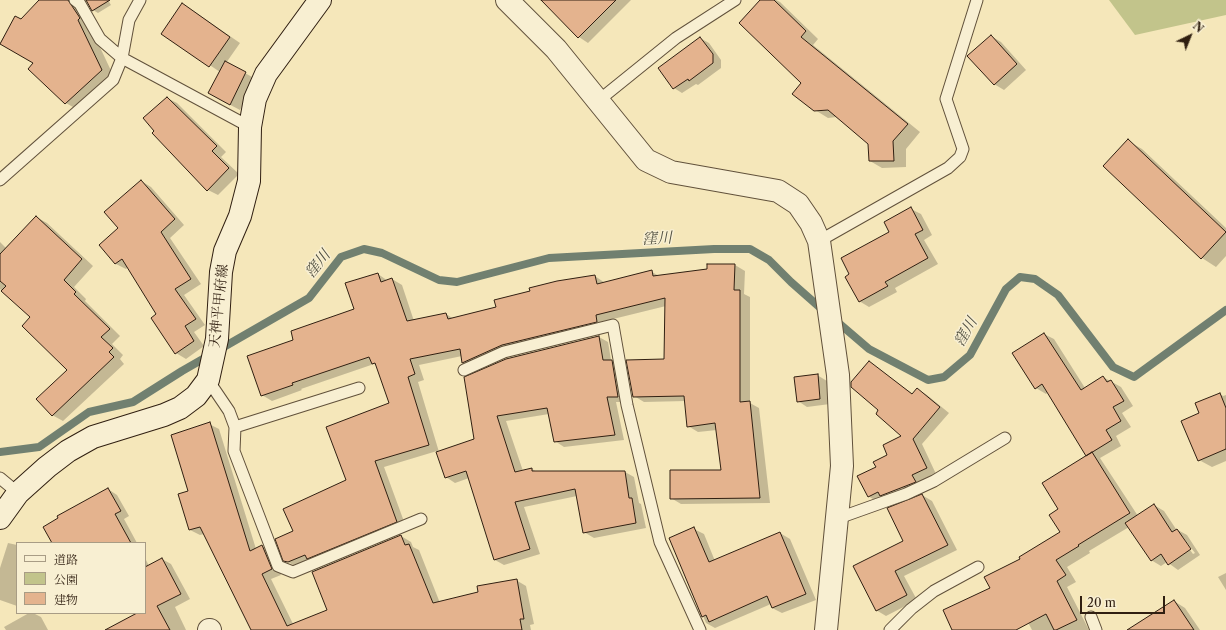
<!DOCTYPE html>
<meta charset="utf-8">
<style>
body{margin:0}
#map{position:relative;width:1226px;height:630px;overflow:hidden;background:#f5e7ba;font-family:"Libre Caslon Text","Noto Serif JP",serif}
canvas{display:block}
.legend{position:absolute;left:16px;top:542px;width:130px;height:72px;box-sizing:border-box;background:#f8efd2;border:1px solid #a89c85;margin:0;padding:5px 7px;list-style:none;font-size:12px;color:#301f11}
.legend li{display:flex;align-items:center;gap:8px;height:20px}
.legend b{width:20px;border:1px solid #a89c85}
.north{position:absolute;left:1170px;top:16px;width:40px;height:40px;-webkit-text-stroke:3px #f8efd2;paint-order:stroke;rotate:43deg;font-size:11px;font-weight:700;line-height:16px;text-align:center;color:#301f11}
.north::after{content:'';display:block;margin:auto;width:14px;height:18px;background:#301f11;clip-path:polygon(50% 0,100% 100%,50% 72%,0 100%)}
.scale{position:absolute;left:1080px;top:596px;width:85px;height:18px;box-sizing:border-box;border:2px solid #301f11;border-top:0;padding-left:5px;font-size:12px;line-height:14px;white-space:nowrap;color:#301f11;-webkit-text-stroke:3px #f8efd2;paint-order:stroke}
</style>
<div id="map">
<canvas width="1226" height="630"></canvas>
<ul class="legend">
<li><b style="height:5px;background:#f8efd2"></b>道路</li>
<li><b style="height:11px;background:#c2c48b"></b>公園</li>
<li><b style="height:11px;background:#e4b38e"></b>建物</li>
</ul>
<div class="north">N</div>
<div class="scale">20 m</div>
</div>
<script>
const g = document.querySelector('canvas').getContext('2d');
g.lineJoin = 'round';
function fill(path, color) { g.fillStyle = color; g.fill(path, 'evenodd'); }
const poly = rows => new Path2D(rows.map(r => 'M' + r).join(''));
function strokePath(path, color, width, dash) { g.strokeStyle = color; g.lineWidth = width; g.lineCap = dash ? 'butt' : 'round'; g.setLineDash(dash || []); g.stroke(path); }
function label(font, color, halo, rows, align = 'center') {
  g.font = font + ' "Libre Caslon Text","Noto Serif JP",serif'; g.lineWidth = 3; g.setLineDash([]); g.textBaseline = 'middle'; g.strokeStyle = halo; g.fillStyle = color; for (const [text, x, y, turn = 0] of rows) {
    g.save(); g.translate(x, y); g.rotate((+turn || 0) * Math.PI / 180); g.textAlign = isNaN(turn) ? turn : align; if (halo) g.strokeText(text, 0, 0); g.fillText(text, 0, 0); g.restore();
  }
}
fill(poly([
 [1109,0,1226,0,1226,15,1135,35]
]), '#c2c48b');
fill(poly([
 [41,0,62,0,65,2,68,0,81,7,114,77,78,110,66,103,35,63,0,43,15,17,21,21],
 [87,0,108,0,111,5,98,13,93,10],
 [542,0,631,0,588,43,579,37],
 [762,0,776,0,780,2,818,39,813,45,920,132,906,149,906,167,882,168,870,161,869,144,837,117,828,118,815,110],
 [192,10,240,43,226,63,256,79,240,110,219,99,220,72,162,33],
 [991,36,1001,42,1026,70,1004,90,994,84],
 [700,38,709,43,721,60,721,68,698,85,696,84,682,93,674,88],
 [167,98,177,103,226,152,221,157,239,174,218,195,208,190],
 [1128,141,1142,149,1226,228,1226,256,1216,267,1202,258],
 [141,181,151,187,184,225,170,238,201,284,184,295,205,325,194,332,204,346,186,359,176,353,158,315,128,267,126,269,116,264,100,245,119,228],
 [911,209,921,214,932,235,924,240,938,264,895,288,897,292,869,307,859,301,851,274],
 [36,217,47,223,93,266,74,287,86,299,85,301,120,336,112,344,123,355,120,359,124,364,63,421,52,415,68,371,32,317,0,289,0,242,6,248],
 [735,265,745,271,744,294,750,297,750,403,759,408,770,503,681,504,671,498,722,471,717,430,698,432,688,426,686,401,644,402,634,396,665,360,666,306,605,321,606,327,512,350,473,368,463,363,462,356,419,365,424,380,418,382,439,452,475,440,465,377,599,337,608,342,611,360,621,366,628,402,616,402,624,440,564,447,555,441,549,414,506,421,523,471,532,469,537,472,625,472,634,477,639,503,641,504,646,528,594,538,584,532,577,496,524,507,540,554,504,565,495,560,469,478,455,483,446,477,437,451,384,467,406,527,295,566,284,560,294,531,348,480,390,404,377,366,374,364,301,389,302,390,272,401,262,395,295,340,355,310,378,274,388,281,392,279,402,285,414,321,446,314,454,319,497,308,595,276,605,283,652,272,659,276],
 [1044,334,1054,339,1085,388,1103,377,1121,387,1133,406,1122,413,1131,427,1116,436,1121,446,1100,458,1138,516,1154,505,1164,511,1176,529,1187,535,1200,555,1178,570,1167,562,1161,566,1151,560,1129,527,1089,551,1090,553,1067,567,1076,582,1067,587,1089,630,1032,630,1001,570,1021,560,1061,532,1059,510,1088,456,1048,392,1046,394,1036,388],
 [1181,537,1183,537,1195,553,1193,554],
 [869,363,913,394,917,389,927,395,949,413,922,444,936,474,878,502,868,496,878,468,903,436,880,410],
 [817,375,827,381,830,404,807,407,798,401],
 [1220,394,1223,396,1226,395,1226,461,1212,467,1199,460,1200,413],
 [209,424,219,429,256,549,262,546,272,552,281,575,271,579,296,630,252,630,204,534,200,535,190,530,189,491],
 [108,489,117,495,129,516,124,519,137,543,53,543],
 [922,495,932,501,957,550,904,576,917,600,886,616,876,610],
 [694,529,704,534,715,561,780,533,790,539,816,600,782,613,772,608,771,604,715,628,706,623,671,539],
 [401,536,411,542,413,547,419,550,440,603,479,593,516,580,526,586,534,624,530,625,531,630,312,630,329,610],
 [8,543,17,545,17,606,0,600,0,568],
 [145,558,149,566,162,559,171,564,190,599,175,607,186,630,139,630,139,613,145,613],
 [1226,573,1226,590,1218,577],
 [1174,601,1185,608,1200,630,1133,630],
 [29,613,33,613,41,617,48,630,6,630,4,627]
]), '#0003');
strokePath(poly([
 [834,319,869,349,928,380,944,377,970,355,1006,289,1020,277,1035,279,1058,295,1113,367,1134,377,1226,310],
 [0,452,39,447,89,412,133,402,182,371,309,298,341,257,364,249,382,253,439,280,457,282,549,258,714,249,750,249,769,260,791,282,825,312]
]), '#718070', 8);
const building = poly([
 [39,0,68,0,80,18,78,20,102,70,65,104,28,69,33,63,0,44,15,16,21,19,39,0],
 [86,0,110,0,92,11,86,0],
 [541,0,616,0,578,38,541,0],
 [760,0,774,0,806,31,801,37,908,124,893,141,894,161,869,161,868,144,828,110,814,111,792,94,801,83,739,23,760,0],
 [182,3,230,37,209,67,161,34,182,3],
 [991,35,1017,64,994,85,967,56,991,35],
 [700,37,713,54,713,63,689,81,688,79,673,89,658,68,700,37],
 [225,61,246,72,230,105,208,93,225,61],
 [167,97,217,146,212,151,229,168,207,191,152,133,154,131,143,118,167,97],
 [1128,139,1226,232,1201,259,1103,166,1128,139],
 [141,180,175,219,161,232,191,279,175,289,196,319,185,326,194,341,175,354,151,318,156,314,122,259,115,264,99,245,118,228,104,212,141,180],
 [911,207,923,230,915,234,928,258,885,282,888,286,859,302,845,277,849,274,841,258,889,232,884,222,911,207],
 [36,216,82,259,64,280,76,292,74,294,110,329,101,337,113,348,109,352,114,357,52,416,36,399,67,370,22,326,30,317,1,291,6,286,0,281,0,254,36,216],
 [707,264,735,264,734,290,740,290,740,402,750,401,760,498,670,499,670,470,721,470,715,423,687,427,684,396,633,397,626,360,664,359,665,298,596,315,597,322,502,345,462,363,460,349,410,359,415,374,408,377,429,445,375,461,397,522,307,559,305,555,288,562,283,561,275,539,293,531,283,509,346,480,326,427,389,403,375,363,372,364,369,357,292,383,293,385,261,396,247,356,293,340,291,331,354,309,345,283,378,273,381,282,392,278,407,321,446,313,448,319,496,307,494,300,530,291,529,288,557,281,595,275,597,284,652,270,653,276,707,269,707,264],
 [1044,333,1081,390,1103,376,1107,382,1111,380,1124,401,1113,407,1121,421,1106,430,1112,440,1086,456,1042,384,1035,389,1012,353,1044,333],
 [599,336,603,360,612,360,618,397,607,397,615,435,554,442,547,408,497,416,515,472,532,468,532,471,625,471,629,498,632,498,636,523,583,533,575,489,515,502,530,549,494,560,466,471,445,478,436,452,474,439,464,377,506,359,599,336],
 [869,361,912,394,917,388,940,407,913,439,927,468,912,475,916,482,880,496,878,492,868,497,857,476,876,467,873,462,887,455,883,445,901,436,876,414,878,410,851,387,851,382,869,361],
 [818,374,820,399,797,402,794,377,818,374],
 [1220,393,1226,408,1226,449,1198,461,1181,421,1199,413,1195,403,1220,393],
 [210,422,250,551,262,545,272,569,262,574,287,626,327,610,312,572,401,535,405,545,409,544,433,603,478,592,477,586,517,579,524,619,520,619,522,630,251,630,200,527,189,530,178,494,188,491,171,435,210,422],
 [1092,452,1130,513,1078,545,1079,546,1056,560,1066,575,1057,581,1077,620,1056,630,1054,630,1046,614,1016,630,952,630,943,610,990,588,984,577,1020,559,1019,557,1060,532,1049,515,1058,509,1042,483,1092,452],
 [108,488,121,511,115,514,131,543,52,543,43,527,58,518,57,516,108,488],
 [922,494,948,545,895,571,907,595,876,611,853,566,903,541,887,508,922,494],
 [1154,504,1172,532,1177,529,1191,549,1168,565,1161,554,1151,561,1125,523,1154,504],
 [694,527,709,562,780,532,806,594,772,608,767,596,709,622,706,615,702,617,669,538,694,527],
 [162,558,181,594,157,606,170,630,105,630,137,613,145,613,145,567,162,558],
 [1174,600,1194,630,1127,630,1174,600]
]);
fill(building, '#e4b38e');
strokePath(building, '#301f11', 1);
const service = poly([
 [75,0,80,4,100,39,122,58,250,127],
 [598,101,676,38,735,0],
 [0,180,113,80,122,58,129,20,140,0],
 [819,241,948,168,960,157,963,149,946,99,977,0],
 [464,370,504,352,613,325,627,405,660,542,700,630],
 [208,380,229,411,235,427,234,451,278,566,293,572,421,519],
 [235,427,359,388],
 [0,478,18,493],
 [836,519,906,494,934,481,1005,438],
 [1091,617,1096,630],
 [890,630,911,609,934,591,978,567]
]);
const minor = poly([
 [507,0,556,49,646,160,671,172,778,191,798,204,811,223,819,241,838,375,842,466,826,630],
 [209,630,210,630]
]);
const secondary = poly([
 [0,518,18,493,47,467,68,451,93,437,164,415,180,408,196,396,208,380,217,339,221,272,225,251,240,216,249,181,250,127,255,99,266,74,320,0]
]);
strokePath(service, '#61513b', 13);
strokePath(minor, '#61513b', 24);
strokePath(secondary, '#301f11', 24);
strokePath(service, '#f8efd2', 11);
strokePath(minor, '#f8efd2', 22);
strokePath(secondary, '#f8efd2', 22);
label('14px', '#301f11', '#f8efd2', [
 ["天神平甲府線",219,306,-84]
]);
label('italic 15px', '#504f41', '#f8efd2', [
 ["窪川",657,239,-3],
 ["窪川",318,264,-51],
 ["窪川",966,332,-60]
]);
</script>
